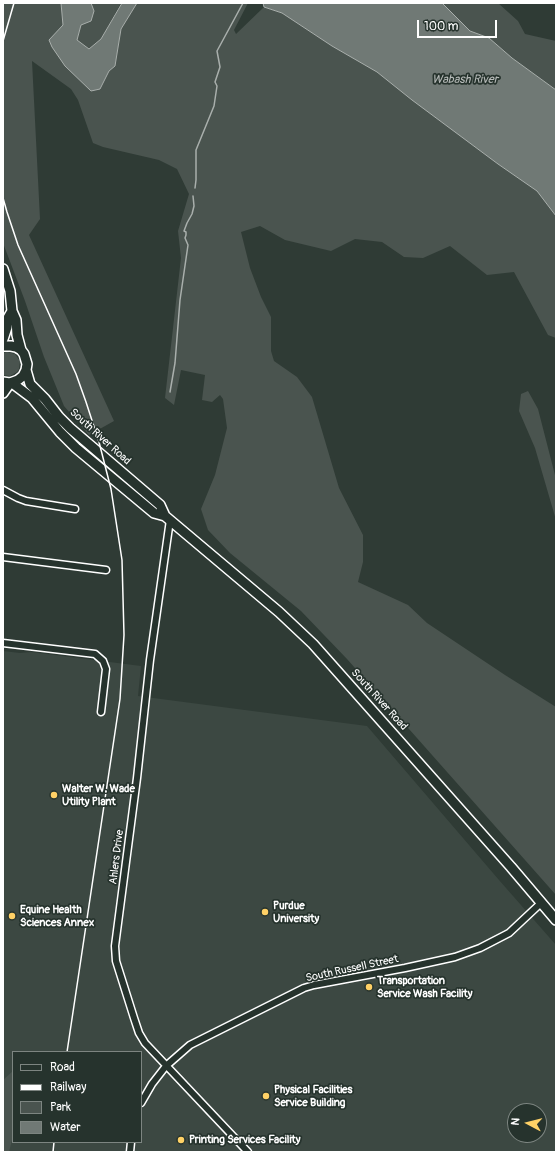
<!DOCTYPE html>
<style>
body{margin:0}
#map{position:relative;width:559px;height:1155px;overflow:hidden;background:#2f3b35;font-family:Pangolin,sans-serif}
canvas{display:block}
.frame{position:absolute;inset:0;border:4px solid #fff;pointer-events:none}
.legend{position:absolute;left:12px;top:1051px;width:130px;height:92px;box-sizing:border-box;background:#26332d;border:1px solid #7d8581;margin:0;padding:5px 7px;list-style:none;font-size:12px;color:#fff}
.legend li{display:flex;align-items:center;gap:8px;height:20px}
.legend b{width:20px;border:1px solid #7d8581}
.north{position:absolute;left:507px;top:1103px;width:40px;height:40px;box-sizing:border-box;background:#26332d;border:1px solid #7d8581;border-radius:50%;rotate:277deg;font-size:11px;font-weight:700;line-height:16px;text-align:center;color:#fff}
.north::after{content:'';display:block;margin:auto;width:14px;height:18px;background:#ffd166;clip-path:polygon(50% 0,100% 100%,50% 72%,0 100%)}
.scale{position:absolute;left:417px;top:20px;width:80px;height:18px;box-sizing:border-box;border:2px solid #fff;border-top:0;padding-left:5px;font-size:12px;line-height:14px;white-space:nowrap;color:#fff;-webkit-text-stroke:3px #26332d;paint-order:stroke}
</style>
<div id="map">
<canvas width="559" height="1155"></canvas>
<div class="frame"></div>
<ul class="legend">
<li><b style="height:5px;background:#26332d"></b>Road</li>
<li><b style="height:5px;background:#fff"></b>Railway</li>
<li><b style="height:11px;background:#4a544f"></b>Park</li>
<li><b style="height:11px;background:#707975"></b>Water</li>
</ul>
<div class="north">N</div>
<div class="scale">100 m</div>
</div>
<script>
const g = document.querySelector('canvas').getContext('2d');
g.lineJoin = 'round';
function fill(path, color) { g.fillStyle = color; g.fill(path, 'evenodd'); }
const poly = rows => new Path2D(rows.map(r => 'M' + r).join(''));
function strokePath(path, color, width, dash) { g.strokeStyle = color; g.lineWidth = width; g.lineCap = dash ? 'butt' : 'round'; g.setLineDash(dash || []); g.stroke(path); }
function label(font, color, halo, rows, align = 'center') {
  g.font = font + ' Pangolin,sans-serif'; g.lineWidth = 3.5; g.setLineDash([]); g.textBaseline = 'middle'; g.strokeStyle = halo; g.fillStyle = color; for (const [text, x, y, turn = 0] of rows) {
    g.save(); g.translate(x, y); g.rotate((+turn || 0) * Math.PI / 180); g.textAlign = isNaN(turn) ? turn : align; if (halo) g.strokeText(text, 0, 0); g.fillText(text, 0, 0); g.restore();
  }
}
fill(poly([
 [3,651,20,653,31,652,141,666,138,696,367,726,499,880,556,945,556,1152,3,1152],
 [13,1052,141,1052,141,1142,13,1142],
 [515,1111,539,1111,539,1135,515,1135]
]), '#3c4842');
fill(poly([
 [3,3,61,3,63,25,100,89,109,71,115,66,121,29,137,3,248,3,234,30,236,34,264,7,282,13,332,46,374,70,498,164,537,191,556,216,556,338,548,335,514,272,487,275,450,246,423,258,404,257,382,242,355,239,331,251,285,240,260,226,241,232,250,268,261,297,271,317,271,351,274,361,297,377,312,397,339,488,363,535,363,562,358,582,408,605,427,623,505,675,556,707,556,895,347,659,301,611,230,553,208,530,201,509,215,475,227,428,223,399,220,395,212,402,202,400,205,375,181,370,174,405,165,398,181,258,178,231,189,194,177,169,159,160,103,147,93,143,78,100,71,89,32,61,40,219,29,235,114,421,89,435,64,406,44,357,25,301,3,243],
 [91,3,121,3,101,39,89,50,77,40,81,25,94,11],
 [442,3,498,3,518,21,525,34,556,41,556,90,512,58,489,38,470,31],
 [7,352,15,354,20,361,19,369,17,372,10,376,3,375,3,353],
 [528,391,538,409,556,479,556,520,535,448,519,411,521,394],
 [13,1071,13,1136,9,1152,3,1152,3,1080]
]), '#4a544f');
const water = poly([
 [61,3,91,3,94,11,91,21,81,25,77,40,89,49,101,39,122,3,137,3,121,29,115,66,109,71,100,89,91,91,65,66,52,47,49,40,63,25,61,3],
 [263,3,442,3,470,31,489,38,512,58,556,90,556,216,537,191,498,164,412,100,377,72,332,46,282,13,264,7,263,3]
]);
fill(water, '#707975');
strokePath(water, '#a9afac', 1);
strokePath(poly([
 [195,188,196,180,196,150,214,106,217,86,215,82,220,67,217,51,243,3],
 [170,392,175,363,180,300,188,245,185,238,186,235,186,232,184,231,187,223,192,214,194,206,193,196]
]), '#a9afac', 1.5);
const minor = poly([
 [3,490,18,498,26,501,75,509],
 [170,520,150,660,137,778,115,946,116,961,134,1018,139,1033,145,1043,248,1152],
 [3,557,106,570],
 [3,643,95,654,103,661,106,669,101,712],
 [141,1103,152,1084,166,1066,190,1045,304,988,314,985,405,968,455,957,480,948,509,933,541,903],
 [130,1152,131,1142]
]);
const secondary = poly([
 [3,269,10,291,12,311,16,320,17,335,21,350],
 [3,339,7,327,8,318,12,311],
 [3,346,11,346,16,347,21,350,24,354,27,364,26,370,23,376,18,380,10,383,3,382],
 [26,370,30,384,45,399,59,417,70,428,160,505,165,516,279,612,313,644,511,867,556,920],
 [12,383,32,398,60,432,76,448,154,513,165,516],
 [3,393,10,383]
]);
strokePath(minor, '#fff', 9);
strokePath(secondary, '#fff', 12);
strokePath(minor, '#26332d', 6);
strokePath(secondary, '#26332d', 9);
strokePath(poly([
 [3,41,14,3],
 [3,198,7,212,18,245,76,374,86,402,99,442,111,489,122,560,124,635,120,699,67,1052],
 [53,1152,54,1142]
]), '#fff', 1.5);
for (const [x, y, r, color] of [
 [54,795,4,"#ffd166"],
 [265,912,4,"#ffd166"],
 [12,916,4,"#ffd166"],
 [369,987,4,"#ffd166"],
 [266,1096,4,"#ffd166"],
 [181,1140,4,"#ffd166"]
]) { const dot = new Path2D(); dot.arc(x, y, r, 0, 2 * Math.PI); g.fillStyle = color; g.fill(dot); strokePath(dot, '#26332d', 1.5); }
label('11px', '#fff', '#26332d', [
 ["South River Road",100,437,42],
 ["South River Road",379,700,48],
 ["Ahlers Drive",117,857,-83],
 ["South Russell Street",352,969,-12]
]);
label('bold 11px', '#fff', '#26332d', [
 ["Walter W. Wade",62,789],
 ["Utility Plant",62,802],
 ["Purdue",273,906],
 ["University",273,919],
 ["Equine Health",20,910],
 ["Sciences Annex",20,923],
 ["Transportation",377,981],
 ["Service Wash Facility",377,994],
 ["Physical Facilities",274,1090],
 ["Service Building",274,1103],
 ["Printing Services Facility",189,1140]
], 'left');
label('italic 12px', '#b8bcba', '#26332d', [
 ["Wabash River",465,80]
]);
</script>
